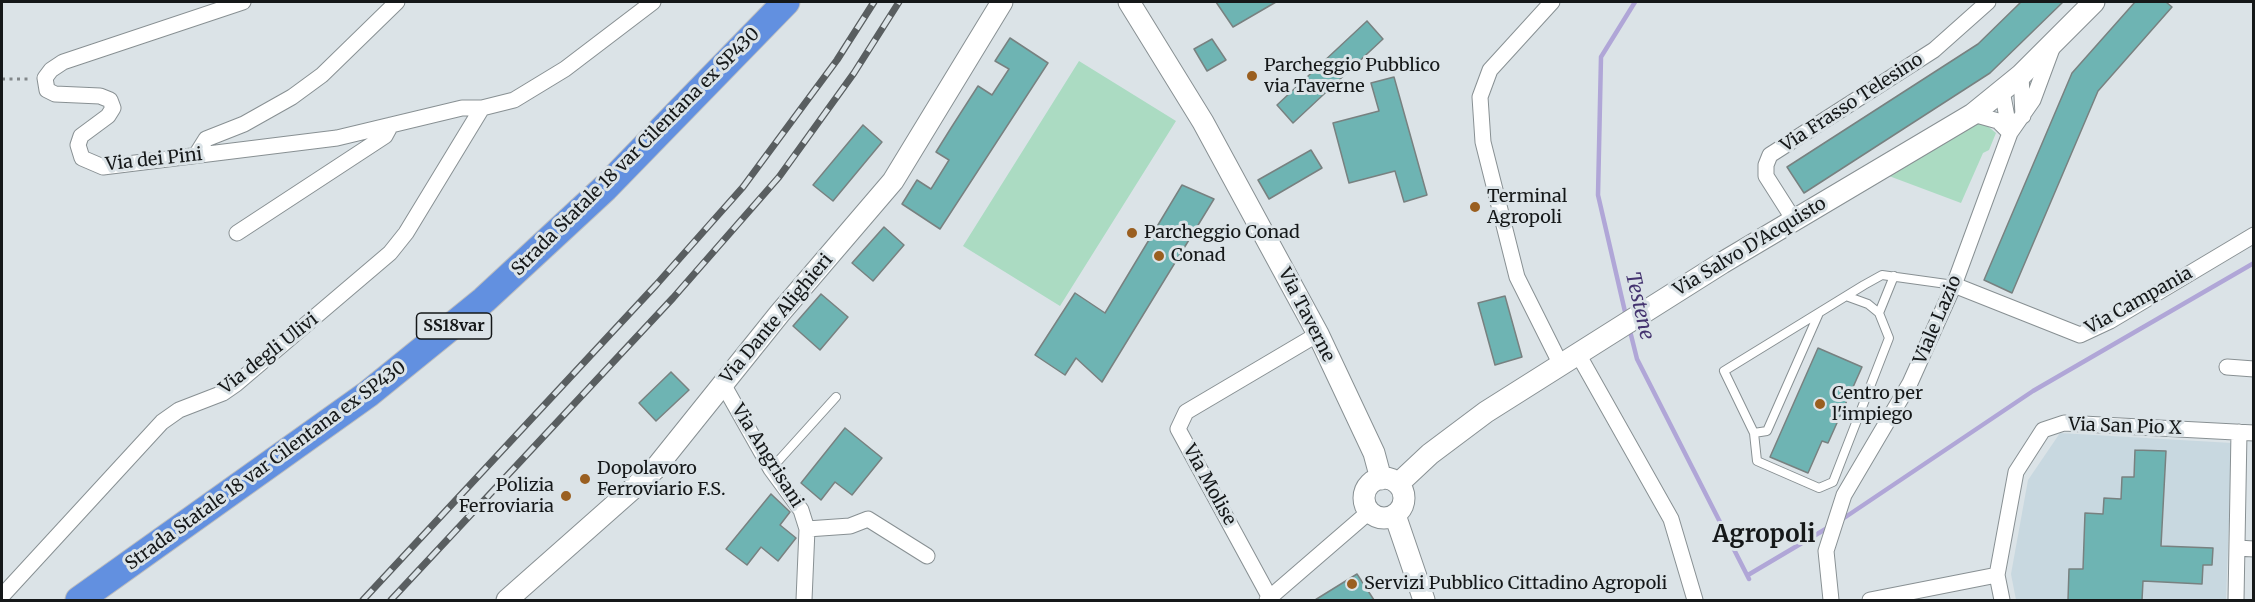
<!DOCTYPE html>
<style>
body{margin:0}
#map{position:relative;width:2255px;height:602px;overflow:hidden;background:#dbe3e7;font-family:Merriweather,serif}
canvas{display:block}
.frame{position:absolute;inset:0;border:3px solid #151819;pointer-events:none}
</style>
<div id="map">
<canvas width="2255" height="602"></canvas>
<div class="frame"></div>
</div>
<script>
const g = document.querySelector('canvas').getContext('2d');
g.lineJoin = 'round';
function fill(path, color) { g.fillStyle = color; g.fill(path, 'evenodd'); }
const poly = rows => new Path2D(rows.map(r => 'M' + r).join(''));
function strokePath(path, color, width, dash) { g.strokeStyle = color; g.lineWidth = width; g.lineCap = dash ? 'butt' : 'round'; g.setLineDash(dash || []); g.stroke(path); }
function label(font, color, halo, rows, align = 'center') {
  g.font = font + ' Merriweather,serif'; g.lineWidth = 6; g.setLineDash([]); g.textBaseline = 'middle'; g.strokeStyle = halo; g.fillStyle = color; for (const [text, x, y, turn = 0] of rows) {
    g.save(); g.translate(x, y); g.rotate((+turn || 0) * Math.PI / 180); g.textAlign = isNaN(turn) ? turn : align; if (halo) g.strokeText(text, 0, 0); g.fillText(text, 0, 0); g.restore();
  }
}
fill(poly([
 [2060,433,2232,443,2226,600,2016,600,2011,574,2028,480]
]), '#c8d8e0');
fill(poly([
 [1079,61,1176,121,1060,306,963,246],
 [1973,121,1985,124,1996,133,1989,150,1983,153,1961,203,1889,176]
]), '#abdbc2');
strokePath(poly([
 [1626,316,1598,195,1601,57,1635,2],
 [1629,327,1637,359,1749,579],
 [1841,520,2033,391,2254,263],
 [1748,575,1829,527]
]), '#b0a6d7', 4.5);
const building = poly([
 [1216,2,1276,2,1233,27,1216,2],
 [2021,2,2063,2,1990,73,1804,193,1787,167,1978,44,2021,2],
 [2135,2,2166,2,2172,7,2098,91,2012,293,1984,280,2072,73,2135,2],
 [1367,21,1383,39,1293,123,1277,105,1367,21],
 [1010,38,1048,63,940,229,902,204,917,180,931,189,949,160,936,152,951,128,978,86,992,95,1009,69,995,61,1010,38],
 [1212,39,1226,60,1207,71,1194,49,1212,39],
 [1394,77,1427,195,1404,202,1395,171,1349,183,1333,123,1379,111,1371,83,1394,77],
 [863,125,882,142,833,201,813,185,863,125],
 [1311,150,1322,168,1269,199,1258,180,1311,150],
 [1182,185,1214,199,1102,382,1076,358,1065,375,1035,355,1075,293,1105,313,1182,185],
 [884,227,904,245,873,281,852,263,884,227],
 [821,294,848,317,820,350,793,326,821,294],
 [1505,296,1522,357,1495,365,1478,303,1505,296],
 [1818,348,1862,367,1828,443,1822,441,1808,473,1770,457,1818,348],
 [671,372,689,390,656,421,639,403,671,372],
 [845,428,882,458,852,495,835,482,821,500,801,483,845,428],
 [2135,450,2166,451,2161,546,2213,548,2212,565,2203,565,2202,584,2143,581,2142,600,2068,600,2069,569,2083,569,2085,513,2103,514,2104,498,2121,499,2122,477,2134,477,2135,450],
 [771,494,790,512,780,525,796,538,778,561,761,547,747,565,726,549,771,494],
 [1357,574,1374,600,1315,600,1357,574]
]);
fill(building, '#6eb4b3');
strokePath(building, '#788180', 1.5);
const lane = poly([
 [1846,296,1868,304,1879,313,1889,338,1833,482,1819,488,1757,461,1754,433,1724,371,1864,285,1882,275,1954,285],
 [1879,313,1894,276],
 [1754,433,1767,431,1819,313],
 [771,469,836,397]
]);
const street = poly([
 [243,2,63,62,51,70,45,78,47,90,55,94,100,96,110,100,113,108,108,116,81,136,78,145,82,158,103,167,337,138,462,108,482,108,514,100,565,69,653,2],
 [1552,2,1490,70,1480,97,1483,142,1517,277,1561,365],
 [2021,75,2023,116],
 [2002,91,2010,133],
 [1973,114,1998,121,2010,133],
 [196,155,206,139,244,124,292,97,322,75,397,2],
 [1794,220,1766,176,1766,165,1770,155,1934,50,1988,2],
 [237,233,385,136,391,125],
 [1954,285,2080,335,2110,321,2254,235],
 [1578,354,1671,519,1695,600],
 [2227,367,2254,369],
 [723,384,771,469,801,510,807,529,804,600],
 [807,529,850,526,868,519,927,556],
 [2237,548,2254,549],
 [2,596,162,422,179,410,223,393,236,384,390,253,406,233,482,108],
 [1270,598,1178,429,1186,412,1318,334],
 [1267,600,1370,511],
 [1831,600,1826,551,1844,495,1910,383,1954,285,2010,133,2033,100,2053,46],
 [1870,600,1997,575],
 [2002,600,1997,575,2016,472,2043,430,2064,423,2254,433],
 [2236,600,2239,432]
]);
const secondary = poly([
 [1129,2,1203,122,1318,334,1374,453,1381,479],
 '1364 498a20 20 0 1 1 40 0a20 20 0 1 1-40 0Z',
 [1398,484,1430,454,1486,412,1722,263,1973,114,2021,75,2094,2],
 [1395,515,1424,600],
 [507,600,654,470,780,313,893,181,1002,2]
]);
const highway = poly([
 [79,600,368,394,484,300,605,188,786,2]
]);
strokePath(lane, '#889093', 10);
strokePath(street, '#889093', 17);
strokePath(secondary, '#889093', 23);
strokePath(highway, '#bdbebf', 29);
strokePath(poly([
 [2,79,30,79]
]), '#82878a', 3, [3, 4.5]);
strokePath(lane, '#fff', 8);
strokePath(street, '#fff', 15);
strokePath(secondary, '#fff', 21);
strokePath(highway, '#6290e0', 27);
const rail = poly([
 [363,600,656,285,743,187,837,60,874,2],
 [391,600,673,298,779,177,854,73,899,2]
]);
strokePath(rail, '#595e60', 7);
strokePath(rail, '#dbe3e7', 4.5, [14]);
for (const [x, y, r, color] of [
 [1252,76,6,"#9a5f20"],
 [1475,207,6,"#9a5f20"],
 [1132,233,6,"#9a5f20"],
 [1159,256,6,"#9a5f20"],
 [1820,404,6,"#9a5f20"],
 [585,479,6,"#9a5f20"],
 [566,496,6,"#9a5f20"],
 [1352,584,6,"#9a5f20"]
]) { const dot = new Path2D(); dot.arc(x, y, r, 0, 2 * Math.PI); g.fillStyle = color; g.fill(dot); strokePath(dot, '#dbe3e7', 2); }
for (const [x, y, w] of [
 [454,326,75]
]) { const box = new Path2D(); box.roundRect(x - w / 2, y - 13, w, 26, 4.5); g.fillStyle = '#dbe3e7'; g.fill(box); strokePath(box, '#151819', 1.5); }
label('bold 16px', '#151819', null, [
 ["SS18var",454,326]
]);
label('18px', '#151819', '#dbe3e7', [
 ["Parcheggio Pubblico",1264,66],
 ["via Taverne",1264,87],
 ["Terminal",1487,197],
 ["Agropoli",1487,218],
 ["Parcheggio Conad",1144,233],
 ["Conad",1171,256],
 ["Centro per",1832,394],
 ["l'impiego",1832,415],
 ["Dopolavoro",597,469],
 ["Ferroviario F.S.",597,490],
 ["Polizia",554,486,"right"],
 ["Ferroviaria",554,507,"right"],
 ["Servizi Pubblico Cittadino Agropoli",1364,584]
], 'left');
label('18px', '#151819', '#dbe3e7', [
 ["Via Frasso Telesino",1852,103,-33],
 ["Strada Statale 18 var Cilentana ex SP430",636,152,-45],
 ["Via dei Pini",154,160,-6],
 ["Via Salvo D'Acquisto",1750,247,-31],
 ["Via Campania",2139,301,-29],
 ["Via Taverne",1306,315,63],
 ["Via Dante Alighieri",777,319,-50],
 ["Viale Lazio",1938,320,-67],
 ["Via degli Ulivi",269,354,-38],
 ["Via San Pio X",2125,427,2],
 ["Via Angrisani",767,456,58],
 ["Strada Statale 18 var Cilentana ex SP430",266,466,-36],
 ["Via Molise",1209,485,61]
]);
label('italic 20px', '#44336f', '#dbe3e7', [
 ["Testene",1639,306,77]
]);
label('bold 24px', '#151819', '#dbe3e7', [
 ["Agropoli",1764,535]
]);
</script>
